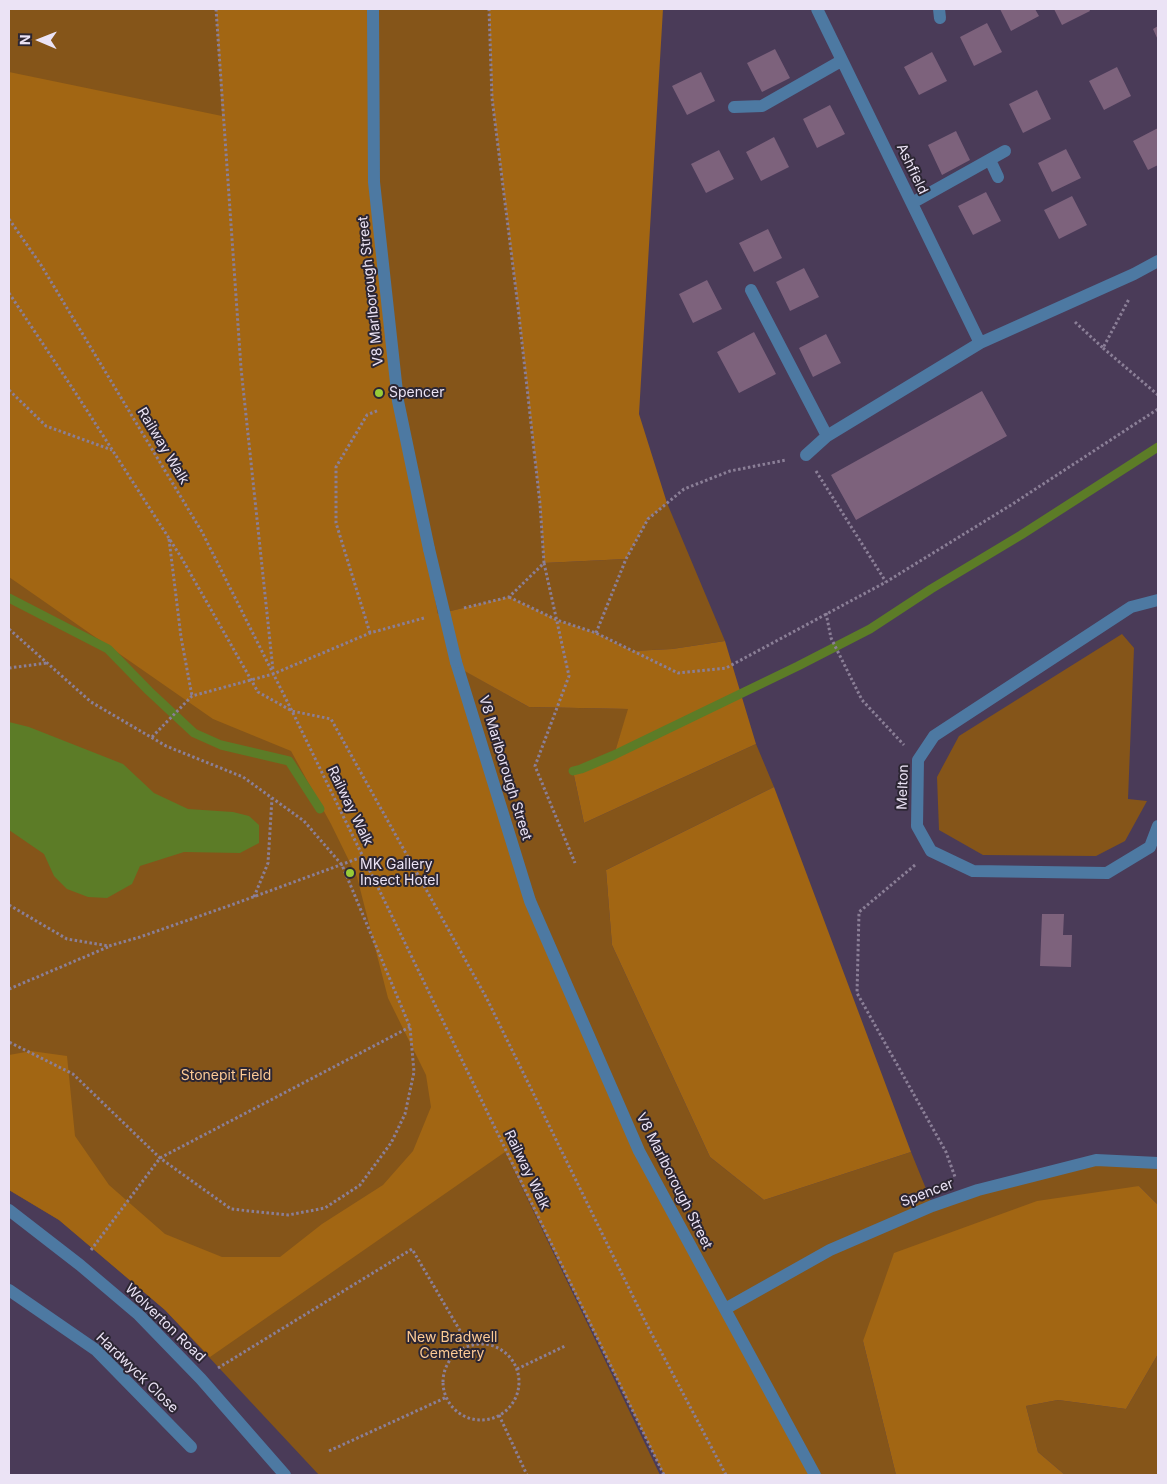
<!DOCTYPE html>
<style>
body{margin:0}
#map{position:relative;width:1167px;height:1484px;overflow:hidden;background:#4a3b58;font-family:Inter,sans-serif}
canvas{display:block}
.frame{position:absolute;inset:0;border:10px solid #ebe3f5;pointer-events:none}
.north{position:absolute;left:15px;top:15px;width:50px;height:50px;-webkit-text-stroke:4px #2c2633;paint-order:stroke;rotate:271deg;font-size:14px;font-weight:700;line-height:20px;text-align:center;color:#ebe3f5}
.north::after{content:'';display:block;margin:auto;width:18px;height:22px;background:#ebe3f5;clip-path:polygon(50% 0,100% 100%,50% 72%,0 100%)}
</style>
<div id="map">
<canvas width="1167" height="1484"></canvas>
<div class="frame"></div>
<div class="north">N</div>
</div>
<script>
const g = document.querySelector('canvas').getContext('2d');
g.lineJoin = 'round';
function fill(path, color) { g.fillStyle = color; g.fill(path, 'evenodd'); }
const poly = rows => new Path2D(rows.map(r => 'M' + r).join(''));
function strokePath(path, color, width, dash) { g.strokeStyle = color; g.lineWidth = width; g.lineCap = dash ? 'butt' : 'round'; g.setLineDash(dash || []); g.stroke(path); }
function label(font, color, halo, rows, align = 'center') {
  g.font = font + ' Inter,sans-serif'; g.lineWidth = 4; g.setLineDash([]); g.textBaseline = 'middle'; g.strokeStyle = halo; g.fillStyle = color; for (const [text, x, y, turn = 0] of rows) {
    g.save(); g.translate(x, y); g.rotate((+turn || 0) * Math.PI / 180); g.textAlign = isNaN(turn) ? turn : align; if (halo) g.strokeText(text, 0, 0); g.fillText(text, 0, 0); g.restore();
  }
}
fill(poly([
 [9,9,216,9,223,116,505,1152,660,1475,319,1475,165,1310,59,1220,9,1190],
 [373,9,489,9,492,98,518,307,540,504,544,563,626,559,648,519,667,503,725,641,672,649,632,651,596,633,557,620,472,606,438,614,398,401,374,182],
 [1122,634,1134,648,1128,799,1147,801,1125,841,1096,856,983,855,939,830,937,777,959,736],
 [451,663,529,707,629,709,614,755,573,771,584,823,756,744,774,787,606,870,612,945,710,1157,764,1200,911,1152,933,1206,1096,1160,1158,1163,1158,1205,1139,1186,863,1341,896,1475,816,1475,638,1151,530,901],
 [1158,1354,1158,1475,1065,1475,1038,1452,1026,1406,1058,1400,1126,1409]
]), '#855519');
fill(poly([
 [216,9,373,9,374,182,398,401,438,614,509,597,557,620,596,633,632,651,672,649,725,641,756,744,584,823,573,771,581,769,614,755,628,709,529,707,452,664,530,901,638,1151,816,1475,664,1475,505,1152,210,1357,165,1310,59,1220,9,1190,9,1055,31,1051,67,1056,75,1136,109,1185,165,1234,222,1257,280,1257,322,1224,383,1185,413,1151,431,1107,426,1075,388,998,357,877,331,824,291,751,213,719,9,577,9,72,222,116],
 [489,9,663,9,639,414,667,503,648,519,626,559,544,563,540,504,518,307,492,98],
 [774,787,911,1152,764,1200,710,1157,612,945,606,870],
 [1139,1186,1158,1205,1158,1354,1126,1409,1058,1400,1026,1406,1038,1452,1065,1475,896,1475,863,1341,894,1253,1037,1201]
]), '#a26613');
fill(poly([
 [9,722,29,727,123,764,154,793,188,809,233,812,249,816,259,825,259,843,240,853,184,852,140,866,132,884,107,898,88,897,67,889,54,876,44,854,9,830]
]), '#5c7c27');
strokePath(poly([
 [9,598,108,649,149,691,194,733,221,745,289,761,320,809],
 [573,771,581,769,614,755,798,666,870,629,931,589,1021,535,1158,447]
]), '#5c7c27', 9);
fill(poly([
 [1000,9,1035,9,1039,16,1011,31],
 [1054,9,1089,9,1090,11,1062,25],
 [987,23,1002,52,974,66,960,37],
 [1158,26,1158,40,1153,29],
 [775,49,790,78,762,92,747,63],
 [932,52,947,81,919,95,904,67],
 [1117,67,1131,96,1104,110,1089,81],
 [701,72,715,101,687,115,672,86],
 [1037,90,1051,119,1023,133,1009,104],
 [830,105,845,134,817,148,803,119],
 [1158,128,1158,165,1148,170,1133,141],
 [956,131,970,160,942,175,928,145],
 [774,137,789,167,761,181,746,152],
 [1066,149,1081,178,1052,192,1038,163],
 [719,150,734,179,706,193,691,164],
 [986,192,1001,221,973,235,958,206],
 [1072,196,1087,225,1059,239,1044,210],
 [768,229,782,258,754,272,739,243],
 [804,268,819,297,790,311,776,282],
 [707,280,722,309,693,323,679,294],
 [754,332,776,374,739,393,717,352],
 [826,334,841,363,813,377,799,348],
 [982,391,1007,436,856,520,831,475],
 [1042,914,1064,914,1063,935,1072,935,1071,967,1040,966]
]), '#7d627c');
strokePath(poly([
 [216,9,241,368,273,670],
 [9,219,41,265,202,532,292,711,664,1475],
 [9,293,77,395,181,557,258,692,292,711,331,719,486,997,647,1325,726,1475],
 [1075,322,1103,348,1129,299],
 [1103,348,1158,395],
 [9,390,46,426,112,450],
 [816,471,886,582],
 [169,539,181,637,192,696],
 [544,563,569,676,535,766,575,863],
 [509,597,557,620,596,633,678,673,726,668,886,582,1011,505,1158,409],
 [464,608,509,597,544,563,540,504,518,307,492,98,489,9],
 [826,613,831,638,862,700,904,745],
 [9,629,91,702,166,746,243,777,304,821,342,865,410,1027,414,1072,405,1114,391,1143,360,1185,325,1208,288,1215,231,1209,160,1158,73,1074,9,1042],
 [370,633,336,523,336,467,367,415,379,410],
 [596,633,626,559,648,519,684,489,730,471,786,460],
 [9,668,47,663],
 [152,737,192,696,273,674,370,633,424,618],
 [915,865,859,912,857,993,946,1152,955,1177],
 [254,897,268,863,272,798],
 [9,905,67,939,109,946,140,937,234,904,362,857],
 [9,989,108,947],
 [91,1250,160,1158,410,1027],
 '443 1382a38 38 0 1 1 76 0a38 38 0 1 1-76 0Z',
 [218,1368,412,1249,469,1346],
 [517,1369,565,1346],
 [499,1415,527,1475],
 [329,1451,447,1397]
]), '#8b7f97', 3, [2.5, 2.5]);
strokePath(poly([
 [373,9,374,182,398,401,429,549],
 [817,9,980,343],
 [939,9,940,18],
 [734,107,762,106,841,61],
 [990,160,998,177],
 [912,203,1005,151],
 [751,290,827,436],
 [806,455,827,436,980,343,1134,274,1158,261],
 [1158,600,1131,607,934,736,918,760,917,826,931,851,973,871,1107,873,1150,847,1158,826],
 [456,662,530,901,639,1151,815,1475],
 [9,1210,80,1265,139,1315,201,1379,285,1475],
 [9,1290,96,1350,191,1447],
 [725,1309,830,1250,932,1206,978,1190,1096,1160,1158,1163]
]), '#4d79a2', 12);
strokePath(poly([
 [429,549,456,662]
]), '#4d79a2', 12);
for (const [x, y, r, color] of [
 [379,393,5,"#97cc38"],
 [350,873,5,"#97cc38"]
]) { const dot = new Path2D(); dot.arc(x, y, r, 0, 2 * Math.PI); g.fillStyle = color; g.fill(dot); strokePath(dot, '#2c2633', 2); }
label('14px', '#ebe3f5', '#2c2633', [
 ["Ashfield",912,169,64],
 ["V8 Marlborough Street",371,291,-96],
 ["Railway Walk",163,446,59],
 ["V8 Marlborough Street",505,768,73],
 ["Melton",903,787,-88],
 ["Railway Walk",350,806,64],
 ["Railway Walk",527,1170,64],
 ["V8 Marlborough Street",674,1181,63],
 ["Spencer",927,1193,-21],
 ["Wolverton Road",165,1323,44],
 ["Hardwyck Close",137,1373,44]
]);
label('14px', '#ebe3f5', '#2c2633', [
 ["Spencer",389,393],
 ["MK Gallery",360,865],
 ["Insect Hotel",360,881]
], 'left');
label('14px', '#fcca95', '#2c2633', [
 ["Stonepit Field",226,1076],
 ["New Bradwell",452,1338],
 ["Cemetery",452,1354]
]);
</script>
